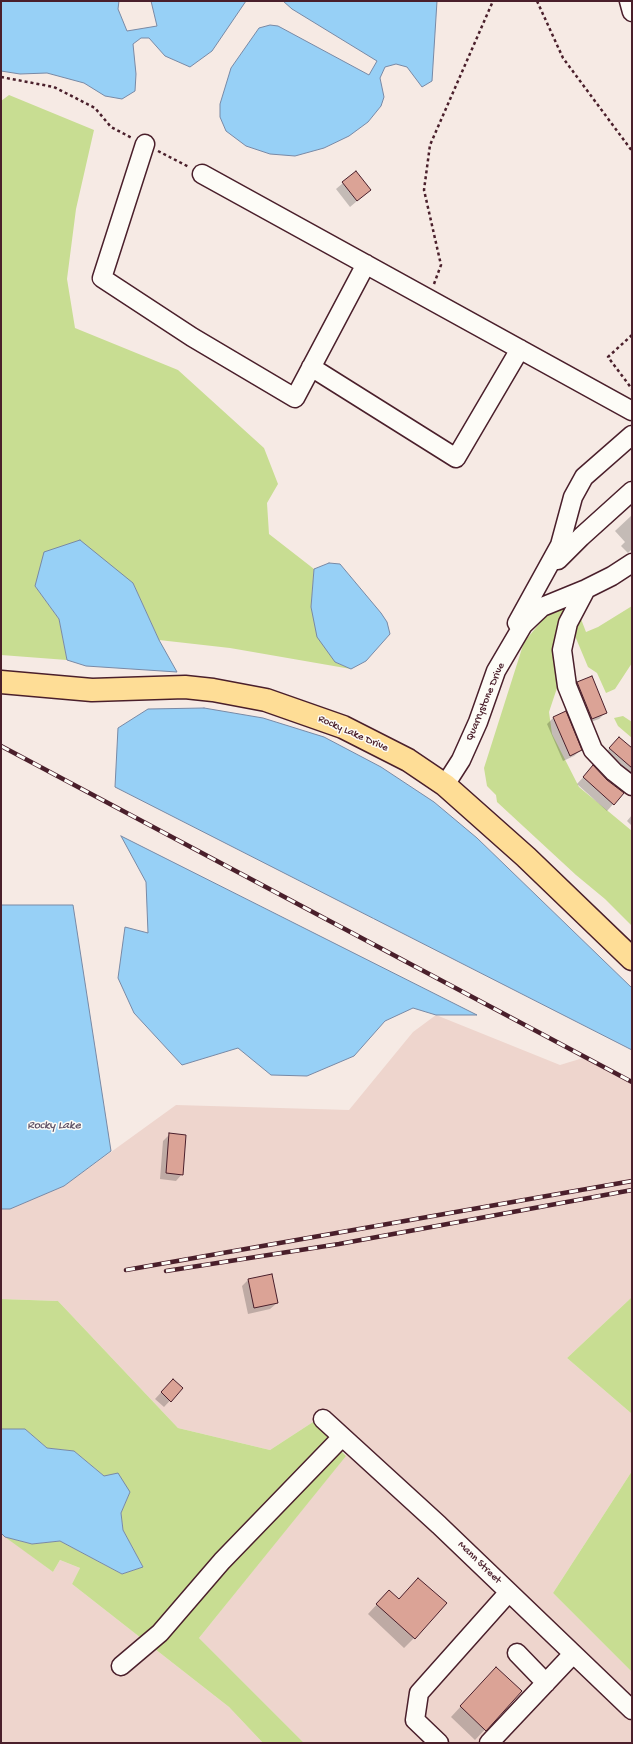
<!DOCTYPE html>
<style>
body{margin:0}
#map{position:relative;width:633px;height:1744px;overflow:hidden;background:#f6eae4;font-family:"Gochi Hand",sans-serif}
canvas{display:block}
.frame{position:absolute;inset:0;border:2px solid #4a1f2b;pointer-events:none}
</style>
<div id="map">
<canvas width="633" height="1744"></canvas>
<div class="frame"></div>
</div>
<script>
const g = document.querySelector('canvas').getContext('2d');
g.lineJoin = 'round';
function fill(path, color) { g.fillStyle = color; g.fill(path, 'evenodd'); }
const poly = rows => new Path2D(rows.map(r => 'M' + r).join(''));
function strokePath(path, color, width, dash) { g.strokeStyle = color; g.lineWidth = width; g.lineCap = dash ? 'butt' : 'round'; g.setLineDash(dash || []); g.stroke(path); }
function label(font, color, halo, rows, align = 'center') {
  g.font = font + ' "Gochi Hand",sans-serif'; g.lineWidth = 3; g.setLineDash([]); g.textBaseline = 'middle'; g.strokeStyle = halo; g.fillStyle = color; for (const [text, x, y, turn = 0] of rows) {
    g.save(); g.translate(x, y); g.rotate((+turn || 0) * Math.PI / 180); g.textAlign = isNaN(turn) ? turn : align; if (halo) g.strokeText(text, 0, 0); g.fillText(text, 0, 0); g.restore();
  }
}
fill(poly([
 [436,1015,560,1065,583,1058,632,1083,632,1297,567,1358,632,1414,632,1471,553,1593,632,1672,632,1743,304,1743,199,1638,346,1455,313,1422,270,1450,178,1428,58,1301,1,1299,1,1209,10,1209,64,1186,176,1105,349,1110,413,1032],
 [1,1533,53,1572,60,1560,80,1568,72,1584,229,1707,263,1743,1,1743]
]), '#eed5cd');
fill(poly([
 [9,95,94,130,76,209,67,279,75,328,178,370,264,448,278,484,267,503,269,534,314,569,311,607,335,662,351,669,230,648,159,640,133,583,35,586,59,619,67,660,1,655,1,101],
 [632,606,632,663,615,689,606,693,597,673,588,667,575,636,575,625,581,619,586,632,598,627],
 [567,607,557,642,554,662,557,688,549,712,552,734,579,787,632,831,632,926,605,899,576,875,497,802,496,795,487,786,484,768,524,642,545,617],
 [623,716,632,722,632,738,618,726,614,718],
 [632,1297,632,1414,567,1358],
 [1,1299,58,1301,178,1428,270,1450,313,1422,346,1456,199,1638,304,1743,263,1743,229,1707,72,1584,80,1568,60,1560,53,1572,5,1537,32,1544,60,1541,122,1574,143,1567,123,1530,121,1513,130,1492,104,1476,74,1451,47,1448,25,1429,1,1429],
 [632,1471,632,1672,553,1593]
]), '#c8dd92');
const water = poly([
 [1,1,119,1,118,9,127,31,157,26,151,1,246,1,212,51,190,67,165,56,149,38,141,38,133,44,136,74,135,91,122,99,105,96,84,83,47,73,20,74,1,71,1,1],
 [283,1,437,1,432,81,422,87,407,67,396,64,385,67,380,78,384,97,381,106,368,122,349,136,324,148,295,156,270,154,246,146,226,131,220,117,220,104,231,68,259,28,270,25,278,26,369,75,377,61,292,9,283,1],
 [80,540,133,583,159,640,177,672,86,666,67,660,59,619,35,586,44,552,80,540],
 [329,563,340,564,381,613,387,622,390,634,366,661,351,669,335,662,317,637,311,607,314,569,329,563],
 [204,708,263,718,324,737,381,767,434,802,477,838,632,988,632,1050,115,787,118,728,148,709,204,708],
 [121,836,477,1015,436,1015,413,1008,385,1021,354,1056,307,1076,271,1075,238,1048,182,1065,134,1013,118,978,125,927,148,933,146,882,121,836],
 [1,905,73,905,111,1151,64,1186,10,1209,1,1209,1,905],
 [1,1429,25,1429,47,1448,74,1451,104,1476,118,1473,130,1492,121,1513,123,1530,143,1567,122,1574,60,1541,32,1544,5,1537,1,1533,1,1429]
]);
fill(water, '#97d0f6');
strokePath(water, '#7889a5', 1);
fill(poly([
 [343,183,370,190,350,207,336,189],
 [632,515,632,549,628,553,621,546,625,542,615,531],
 [578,683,605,713,599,719,585,724,571,690],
 [565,713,581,750,574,756,563,761,547,724,553,718],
 [613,744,632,750,632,780,604,755],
 [587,773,607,781,623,793,607,811,577,784],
 [632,815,632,826,627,821],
 [170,1134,182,1174,176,1181,160,1179,163,1141],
 [248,1280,277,1303,270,1309,248,1314,242,1286],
 [167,1386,182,1388,164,1407,155,1399],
 [380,1601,414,1638,404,1648,368,1614],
 [487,1678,521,1691,475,1740,451,1717]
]), '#0003');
const building = poly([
 [356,171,371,190,357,201,342,182,356,171],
 [592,676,607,713,592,719,577,682,592,676],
 [566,711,582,750,570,756,553,717,566,711],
 [619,737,632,748,632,768,609,748,619,737],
 [593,765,607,780,624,793,614,805,583,777,593,765],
 [169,1133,186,1135,183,1175,166,1173,169,1133],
 [272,1274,278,1303,254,1308,248,1279,272,1274],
 [173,1379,183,1388,171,1402,161,1392,173,1379],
 [418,1578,447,1603,415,1639,376,1604,389,1590,399,1599,418,1578],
 [496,1667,522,1691,486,1731,460,1706,496,1667]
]);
fill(building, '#dba396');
strokePath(building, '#4a1f2b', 1);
const minor = poly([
 [629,1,632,12],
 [145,144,102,278,192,337,295,398,366,264],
 [202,174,632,411],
 [311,367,456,458,520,349],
 [558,560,581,537,632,491],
 [586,589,568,623,562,650,567,686,593,750,614,772,632,786],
 [517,623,560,545,573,497,584,477,632,435],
 [445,785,461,760,478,722,496,671,523,625,542,607,586,589,612,576,632,563],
 [323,1419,439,1525,632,1710],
 [517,1653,546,1683],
 [121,1666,160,1633,222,1561,342,1437],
 [439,1743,415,1720,419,1693,509,1592],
 [489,1743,573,1654]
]);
const major = poly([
 [1,682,92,690,185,687,213,690,266,700,343,727,408,760,445,785,526,857,632,959]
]);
strokePath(minor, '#4a1f2b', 21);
strokePath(major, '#4a1f2b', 25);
strokePath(poly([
 [537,1,563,58,632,151],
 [1,77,54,87,95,108,111,127,132,138],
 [158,151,189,167],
 [434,284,441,265,424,190,430,145,493,1],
 [632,335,608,357,632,389]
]), '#4a1f2b', 2.5, [3, 3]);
strokePath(minor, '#fdfcf7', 18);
strokePath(major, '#fedd96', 22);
const rail = poly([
 [1,746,632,1082],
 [126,1270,632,1181],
 [166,1271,339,1244,632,1190]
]);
strokePath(rail, '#4a1f2b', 4.5);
strokePath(rail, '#fdfcf7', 3, [9]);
label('11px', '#4a1f2b', '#fdfcf7', [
 ["Quarrystone Drive",486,702,-67],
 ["Rocky Lake Drive",353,734,24],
 ["Mann Street",479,1563,44]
]);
label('italic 12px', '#615468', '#fdfcf7', [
 ["Rocky Lake",54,1126]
]);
</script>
